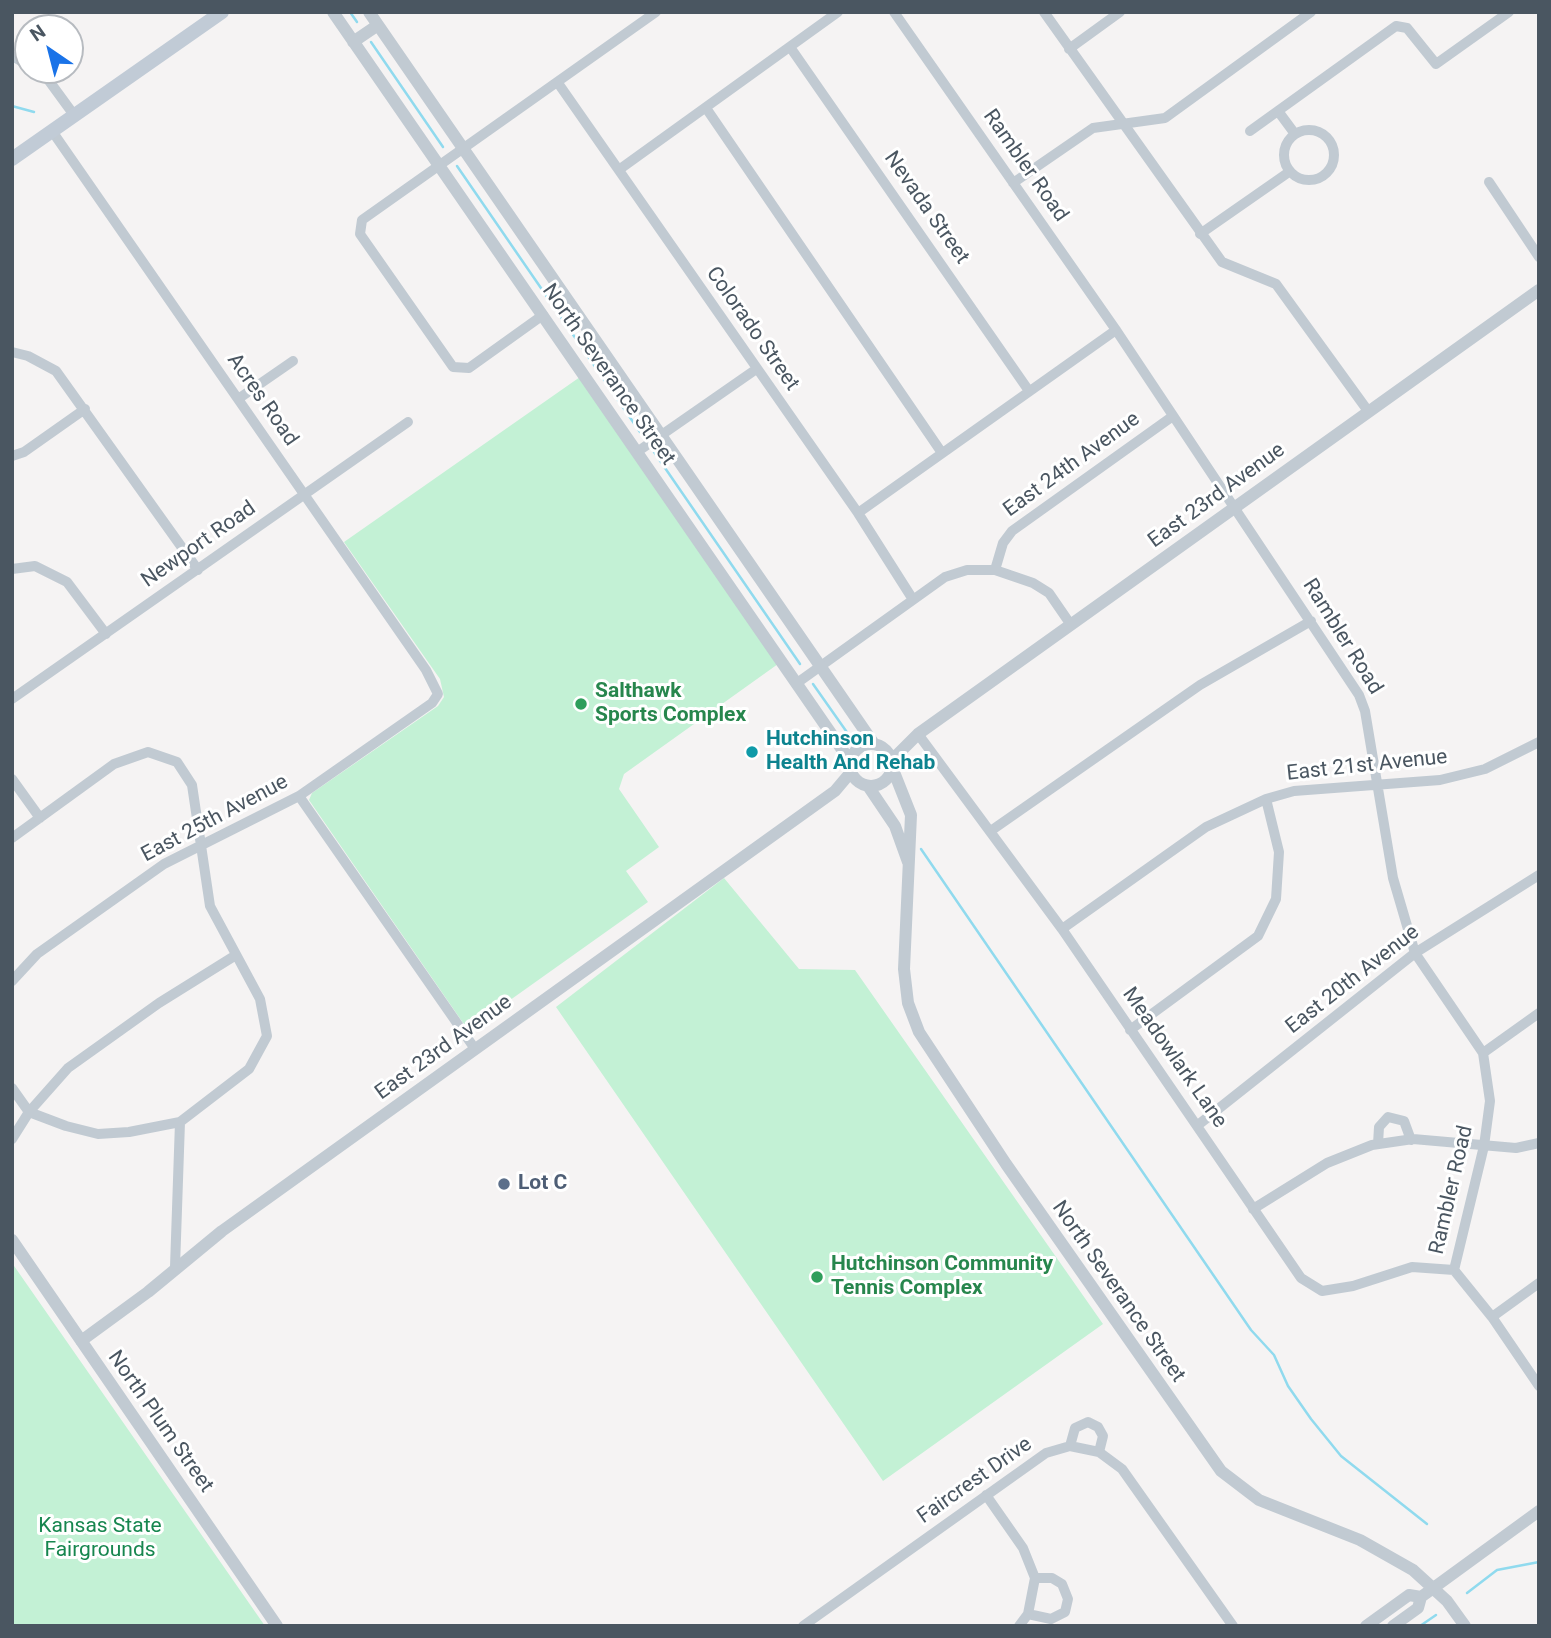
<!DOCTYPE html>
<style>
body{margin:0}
#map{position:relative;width:1551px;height:1638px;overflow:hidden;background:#f5f3f3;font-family:Roboto,sans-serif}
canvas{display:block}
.frame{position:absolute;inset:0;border:14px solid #4a5661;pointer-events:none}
.north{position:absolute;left:14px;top:14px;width:70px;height:70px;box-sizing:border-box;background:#fff;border:2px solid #b7bbc0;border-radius:50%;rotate:325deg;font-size:19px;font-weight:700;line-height:28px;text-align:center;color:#4a5661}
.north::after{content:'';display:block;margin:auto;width:24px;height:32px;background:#1a73e8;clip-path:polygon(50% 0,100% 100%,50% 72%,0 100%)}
</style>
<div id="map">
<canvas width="1551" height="1638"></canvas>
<div class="frame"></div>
<div class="north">N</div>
</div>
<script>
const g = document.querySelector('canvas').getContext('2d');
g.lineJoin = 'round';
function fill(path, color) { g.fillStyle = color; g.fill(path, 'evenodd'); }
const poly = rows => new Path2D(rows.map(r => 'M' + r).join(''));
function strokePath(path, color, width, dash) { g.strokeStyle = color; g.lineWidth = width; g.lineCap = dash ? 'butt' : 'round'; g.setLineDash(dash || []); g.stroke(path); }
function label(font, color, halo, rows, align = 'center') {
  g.font = font + ' Roboto,sans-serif'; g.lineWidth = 6; g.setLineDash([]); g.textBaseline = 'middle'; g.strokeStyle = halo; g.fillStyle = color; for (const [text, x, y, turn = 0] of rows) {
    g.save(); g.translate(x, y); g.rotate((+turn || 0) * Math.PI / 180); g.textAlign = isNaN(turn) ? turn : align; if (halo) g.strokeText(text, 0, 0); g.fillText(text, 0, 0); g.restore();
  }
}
fill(poly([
 [580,377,778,664,624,774,619,789,659,847,626,871,648,902,468,1030,309,800,312,793,438,706,444,697,440,679,344,542],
 [724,878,799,969,855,970,1103,1324,883,1481,556,1007],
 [12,1263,265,1626,12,1626]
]), '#c3f1d5');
strokePath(poly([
 [350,12,357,22],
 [371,42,443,147],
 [12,106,34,112],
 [457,166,640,432],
 [654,452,800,664],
 [813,684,851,738],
 [921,849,1251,1330,1274,1355,1288,1386,1311,1419,1341,1456,1427,1524],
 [1467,1593,1497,1570,1539,1562],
 [1420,1626,1436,1615]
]), '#90daee', 2.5);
strokePath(poly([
 [894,12,1116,330,1359,695,1365,711,1393,878,1415,953,1483,1053,1490,1101,1484,1146,1454,1270],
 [1044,12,1222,262,1276,284,1368,411],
 [790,47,1029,391],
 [1069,49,1120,12],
 [12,56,28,65],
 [37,70,44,74,74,115],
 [558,83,858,513,912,598],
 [706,108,942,453],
 [1278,111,1295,134],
 '1284 155a25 25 0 1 1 50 0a25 25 0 1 1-50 0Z',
 [1250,131,1396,26,1407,28,1436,64,1509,12],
 [620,169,838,12],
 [1489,182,1539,257],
 [1013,183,1093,128,1165,118,1311,12],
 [1200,234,1289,172],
 [543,315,469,368,453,367,360,234,362,220,656,12],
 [12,352,28,356,56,371,198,570],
 [238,399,293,361],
 [637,452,755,370],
 [12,456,24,452,85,409],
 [858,513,1116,330],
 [12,569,35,566,67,582,106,634],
 [995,570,1033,583,1049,593,1071,625],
 [797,683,945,577,967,570,995,570,1003,543,1012,531,1173,416],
 [12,699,408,422],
 [918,734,1062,929,1301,1278,1322,1291,1353,1286,1412,1267,1454,1270],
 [12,779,40,818],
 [299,796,475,1049],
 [992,830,1200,685,1311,621],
 [12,838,114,764,148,752,177,762,192,785,210,906,260,999,267,1036,249,1069,180,1122,129,1132,98,1134,66,1126,29,1112,12,1088],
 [1062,929,1206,827,1266,799,1294,791,1440,780,1485,769,1539,742],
 [12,981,37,954,164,864,299,796,432,703,438,694,426,670,52,131],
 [1130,1030,1258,936,1276,899,1279,852,1266,799],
 [1483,1053,1539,1013],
 [1198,1125,1415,953,1539,875],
 [12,1139,29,1112,68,1068,159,1003,236,955],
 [1378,1144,1379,1127,1388,1117,1404,1121,1411,1140],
 [1253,1209,1327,1163,1372,1145,1413,1139,1516,1148,1539,1143],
 [175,1267,180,1122],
 [1454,1270,1492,1317,1539,1386],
 [1492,1317,1539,1283],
 [1070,1446,1075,1428,1088,1422,1098,1427,1103,1436,1099,1452],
 [986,1495,1023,1548,1035,1578,1028,1614,1019,1626],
 [1028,1614,1051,1619,1065,1612,1068,1599,1062,1584,1052,1578,1035,1578],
 [803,1626,1046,1453,1070,1446,1099,1452,1122,1469,1233,1626]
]), '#c1cad2', 10);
strokePath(poly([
 [333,12,850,761],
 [369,12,874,744],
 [353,42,378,25],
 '850 765a21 21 0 1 1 42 0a21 21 0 1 1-42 0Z',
 [892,760,918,734,1539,290],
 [892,767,911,815,904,969,908,1003,919,1032,1006,1164,1221,1471,1259,1500,1360,1540,1413,1570,1447,1601,1465,1626],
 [868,786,895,826,908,862],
 [12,1240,277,1626],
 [81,1341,148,1292,222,1231,835,791,851,772],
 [1366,1626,1409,1595,1421,1597],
 [1393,1626,1418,1608,1421,1597,1539,1511]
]), '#c1cad2', 12);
strokePath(poly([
 [12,159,222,12]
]), '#c1cbd6', 14);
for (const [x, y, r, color] of [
 [581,704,7,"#2e9e5b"],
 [752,752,7,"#0f9aa8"],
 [504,1184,7,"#5c6f8a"],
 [817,1277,7,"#2e9e5b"]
]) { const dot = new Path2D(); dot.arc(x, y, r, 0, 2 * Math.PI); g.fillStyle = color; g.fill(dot); strokePath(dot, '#fff', 2.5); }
label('21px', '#4a5661', '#fff', [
 ["Rambler Road",1025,166,55],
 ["Nevada Street",926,208,55],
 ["Colorado Street",752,329,55],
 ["North Severance Street",608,375,55],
 ["Acres Road",262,400,55],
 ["East 24th Avenue",1072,465,-36],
 ["East 23rd Avenue",1217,496,-36],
 ["Newport Road",199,545,-35],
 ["Rambler Road",1342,637,58],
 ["East 21st Avenue",1367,766,-6],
 ["East 25th Avenue",215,819,-28],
 ["East 20th Avenue",1353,980,-38],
 ["East 23rd Avenue",444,1048,-36],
 ["Meadowlark Lane",1174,1058,55],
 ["Rambler Road",1452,1190,-77],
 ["North Severance Street",1118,1292,55],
 ["North Plum Street",160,1422,55],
 ["Faircrest Drive",975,1481,-35]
]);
label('bold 21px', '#27864d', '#fff', [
 ["Salthawk",595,692],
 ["Sports Complex",595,716],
 ["Hutchinson Community",831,1265],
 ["Tennis Complex",831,1289]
], 'left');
label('bold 21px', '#0d838f', '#fff', [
 ["Hutchinson",766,740],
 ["Health And Rehab",766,764]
], 'left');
label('bold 21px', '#4e5e75', '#fff', [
 ["Lot C",518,1184]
], 'left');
label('21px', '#17864f', '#fff', [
 ["Kansas State",100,1527],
 ["Fairgrounds",100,1551]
]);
</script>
